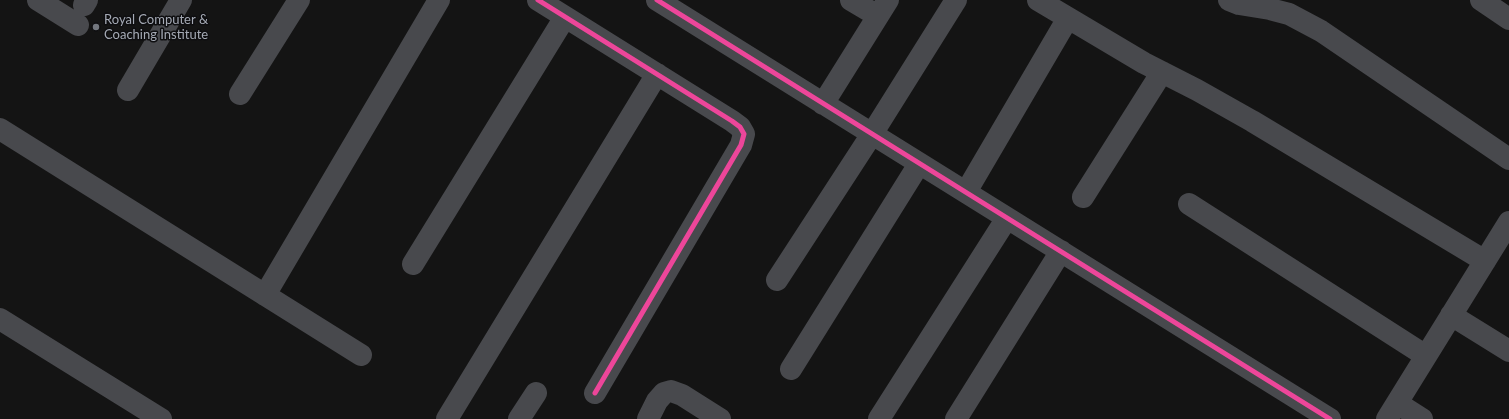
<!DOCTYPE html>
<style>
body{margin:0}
canvas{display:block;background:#141414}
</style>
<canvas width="1509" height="419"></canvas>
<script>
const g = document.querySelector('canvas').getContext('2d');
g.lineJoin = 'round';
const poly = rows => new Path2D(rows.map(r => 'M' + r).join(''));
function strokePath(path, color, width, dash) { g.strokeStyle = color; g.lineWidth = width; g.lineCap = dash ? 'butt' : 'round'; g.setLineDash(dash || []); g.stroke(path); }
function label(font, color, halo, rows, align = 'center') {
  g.font = font + ' Lato,sans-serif'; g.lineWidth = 3; g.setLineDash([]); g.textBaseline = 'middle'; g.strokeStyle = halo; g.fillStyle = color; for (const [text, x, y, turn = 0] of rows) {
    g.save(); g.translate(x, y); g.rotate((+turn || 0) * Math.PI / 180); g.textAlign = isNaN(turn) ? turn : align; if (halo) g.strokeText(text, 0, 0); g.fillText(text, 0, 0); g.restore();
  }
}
strokePath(poly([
 [38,0,78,25],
 [538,0,732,121,740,127,744,134,741,145,595,393],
 [657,0,1330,419],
 [851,0,878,16],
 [1038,0,1144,63,1197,90,1252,121,1485,261],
 [1229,0,1239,4,1270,9,1289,14,1321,31,1509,159],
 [1481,0,1509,19],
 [84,5,87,0],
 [128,90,181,0],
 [240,94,299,0],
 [823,104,888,0],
 [0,129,361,355],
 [966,192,1068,18],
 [1083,197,1162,72],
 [1189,204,1426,356],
 [413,264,565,17],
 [777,280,872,134,956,0],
 [265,295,439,0],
 [1451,315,1509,351],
 [0,319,161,419],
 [791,369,919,164],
 [1397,403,1422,419],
 [447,419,657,74],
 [519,419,536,393],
 [648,419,657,401,664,393,671,391,682,395,720,419],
 [879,419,1007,218],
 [956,419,1061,251],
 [1387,419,1509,222]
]), '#48494d', 22);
strokePath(poly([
 [538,0,732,121,740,127,744,134,741,145,595,393],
 [657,0,1330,419]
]), '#ed469a', 5);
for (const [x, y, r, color] of [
 [96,27,4,"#72767d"]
]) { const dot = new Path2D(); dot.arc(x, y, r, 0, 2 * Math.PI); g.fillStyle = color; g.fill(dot); strokePath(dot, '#0e0e10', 1.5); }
label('13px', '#a5aab5', '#0e0e10', [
 ["Royal Computer &",104,20],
 ["Coaching Institute",104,35]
], 'left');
</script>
